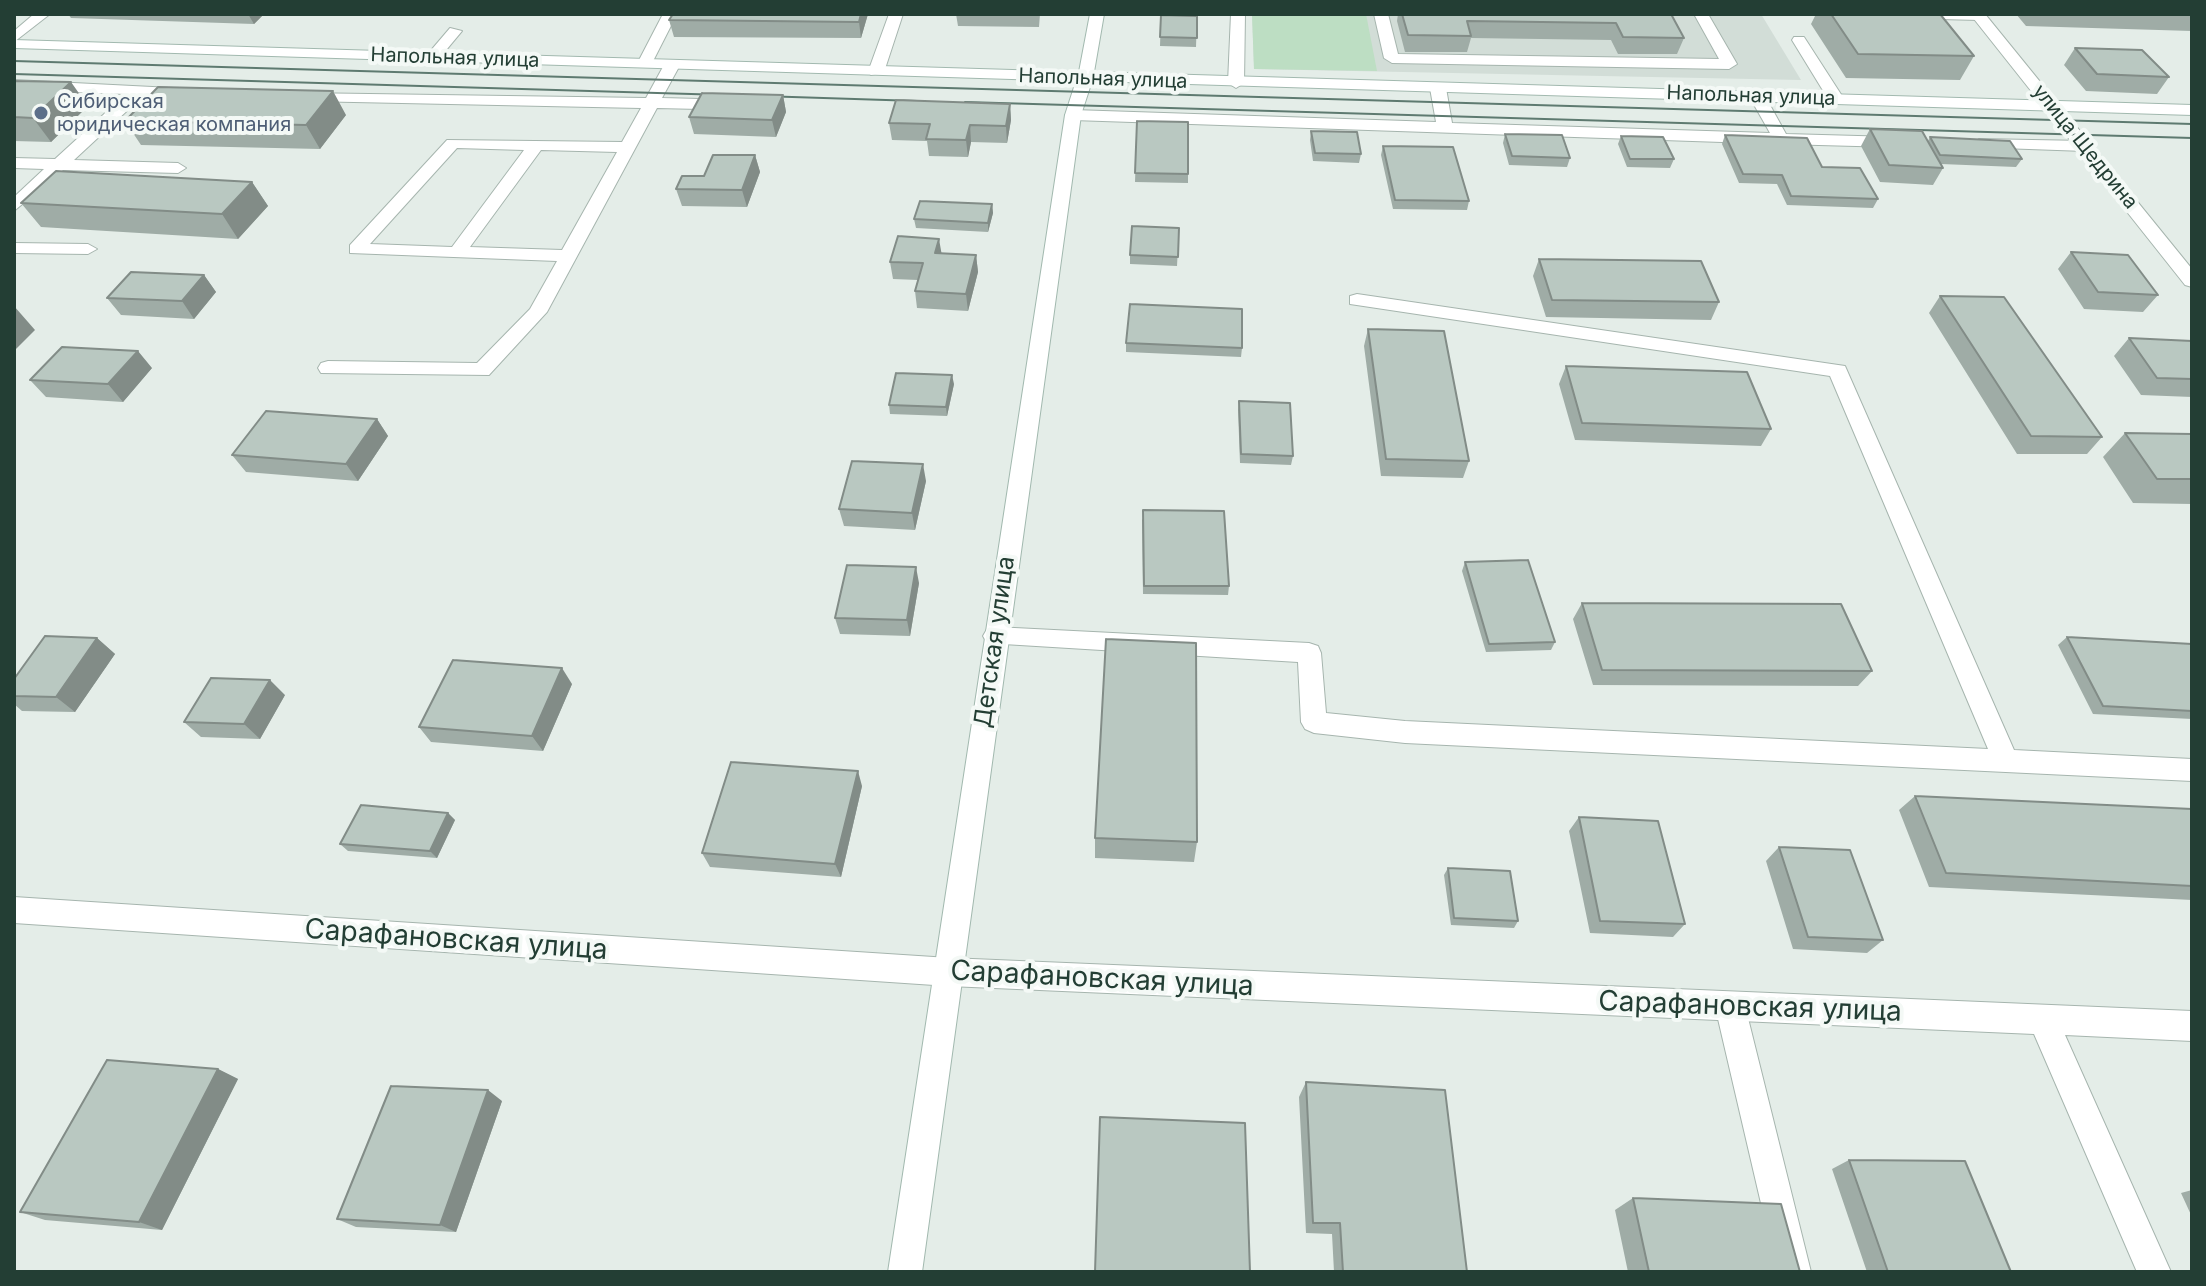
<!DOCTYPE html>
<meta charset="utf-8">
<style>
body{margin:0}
#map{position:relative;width:2206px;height:1286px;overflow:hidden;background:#e4ede8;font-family:Inter,sans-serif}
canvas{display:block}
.frame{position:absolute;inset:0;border:16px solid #233e34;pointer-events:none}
</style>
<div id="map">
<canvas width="2206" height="1286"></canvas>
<div class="frame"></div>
</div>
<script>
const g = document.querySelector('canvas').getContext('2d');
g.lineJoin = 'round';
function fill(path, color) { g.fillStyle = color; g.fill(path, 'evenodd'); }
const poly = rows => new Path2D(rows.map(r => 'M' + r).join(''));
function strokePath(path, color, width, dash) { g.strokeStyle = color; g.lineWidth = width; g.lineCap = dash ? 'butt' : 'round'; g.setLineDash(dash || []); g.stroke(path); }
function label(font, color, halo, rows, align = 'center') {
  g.font = font + ' Inter,sans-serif'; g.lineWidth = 8; g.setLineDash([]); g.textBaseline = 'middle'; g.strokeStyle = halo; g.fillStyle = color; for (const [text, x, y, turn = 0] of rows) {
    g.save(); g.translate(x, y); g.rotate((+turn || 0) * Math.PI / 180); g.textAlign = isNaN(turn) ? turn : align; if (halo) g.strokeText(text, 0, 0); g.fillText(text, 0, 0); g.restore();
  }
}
fill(poly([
 [1252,14,1761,14,1801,80,1254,69]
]), '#d2ddd7');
fill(poly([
 [1252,14,1366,14,1377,71,1254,69]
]), '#bddec3');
const lane = poly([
 [34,14,50,14,14,42,14,31,34,14],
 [663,14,677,14,650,67,640,67,637,64,663,14],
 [889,14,903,14,884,72,871,75,868,72,889,14],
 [1231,14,1245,14,1244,83,1236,88,1228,83,1231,14],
 [1374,14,1388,14,1398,54,1719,59,1694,14,1708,14,1737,64,1729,69,1392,63,1384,58,1374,14],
 [1893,14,1985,14,1986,16,1979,20,1900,18,1893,14],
 [450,28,462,31,437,61,427,61,427,55,450,28],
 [1794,37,1804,37,1844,99,1842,102,1830,102,1792,40,1794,37],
 [672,60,680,65,662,98,700,99,708,104,700,109,657,108,547,312,489,375,321,373,318,368,321,363,328,361,477,363,530,309,557,261,350,253,350,245,447,140,622,142,641,108,306,101,298,96,300,93,646,98,664,65,672,60],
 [457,148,524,150,452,247,370,244,457,148],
 [541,150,617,152,562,250,470,247,541,150],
 [14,80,192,89,192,95,186,97,144,95,74,160,178,163,186,168,178,173,63,170,14,211,14,197,44,169,14,168,14,158,55,159,126,94,14,90,14,80],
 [1438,83,1446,88,1452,123,1770,133,1749,96,1757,91,1765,96,1786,134,1894,137,1902,142,1894,147,1781,144,1073,120,1065,115,1073,110,1436,122,1430,88,1438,83],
 [1979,139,2085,141,2093,146,2085,151,1973,147,1971,144,1979,139],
 [14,243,88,244,97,249,88,254,14,253,14,243],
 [1357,294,1845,366,2014,750,2192,759,2192,781,1405,743,1314,733,1305,729,1301,722,1298,662,987,643,983,636,987,629,995,627,1309,643,1318,646,1321,653,1326,713,1405,721,1988,749,1830,376,1350,304,1350,296,1357,294],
 [1730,992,1740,996,1745,1006,1811,1272,1777,1272,1715,1006,1720,996,1730,992]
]);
const street = poly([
 [1970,14,1985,14,2192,269,2192,287,2185,285,1970,14],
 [14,897,949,958,2192,1011,2192,1041,2065,1035,2171,1272,2137,1272,2034,1034,949,986,14,923,14,897]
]);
const secondary = poly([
 [1090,14,1104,14,1094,72,2192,105,2192,115,1092,81,1081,115,922,1272,888,1272,1065,115,1076,81,14,48,14,40,1079,72,1090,14]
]);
strokePath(lane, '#a6b5ae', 2);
strokePath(street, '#a6b5ae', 2);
strokePath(secondary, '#a2b9af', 2);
fill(lane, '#fff');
fill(street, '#fff');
fill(secondary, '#fff');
strokePath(poly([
 [14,61,2192,124],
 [14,74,725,95],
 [761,96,917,101],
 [965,102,2192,138]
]), '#5e7a70', 2);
fill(poly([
 [68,14,264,14,254,24,71,18],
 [868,14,861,38,674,37,669,20],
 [956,14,1040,14,1039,27,958,26],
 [1398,14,1671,14,1684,38,1677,54,1618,54,1611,40,1471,38,1467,52,1405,52,1397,21],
 [1816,14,1940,14,1974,56,1960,80,1846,78,1811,24],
 [2016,14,2192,14,2192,31,2026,26],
 [1161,15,1197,16,1196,47,1160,46],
 [2075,48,2169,77,2157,94,2086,91,2064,65],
 [14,81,88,106,51,142,14,141],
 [783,95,786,112,776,137,694,134,689,117],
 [1010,104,1011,120,1007,143,971,142,968,157,929,156,927,141,892,140,889,123],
 [346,115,320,149,141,145,125,121],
 [1137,121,1188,174,1188,183,1135,182],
 [1870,129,1928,141,1930,137,2022,159,2016,167,1941,164,1943,168,1933,185,1880,182,1861,146],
 [1311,131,1361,154,1359,163,1313,161,1310,140],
 [1505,134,1570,158,1567,167,1509,165,1503,143],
 [1725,135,1822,167,1878,199,1873,208,1787,205,1777,184,1739,183,1722,144],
 [1621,136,1674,159,1670,168,1627,167,1618,144],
 [1383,146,1469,201,1467,210,1393,209,1381,155],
 [755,155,760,172,747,207,682,206,676,189],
 [252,182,268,206,238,239,41,227,21,203],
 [992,204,993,213,988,232,916,228,914,219],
 [1179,228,1177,266,1130,264,1130,255],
 [2071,252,2158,295,2143,312,2084,309,2058,269],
 [941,253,976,255,978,272,968,311,917,308,915,291,918,280,893,279,890,262],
 [1539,259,1719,302,1711,320,1546,317,1533,276],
 [204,275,216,292,194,319,121,315,107,298],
 [1940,296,2102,437,2087,454,2017,454,1929,313],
 [1368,329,1469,461,1463,478,1381,476,1364,346],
 [2129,338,2192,341,2192,397,2141,395,2114,356],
 [1126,343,1242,348,1241,357,1126,352],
 [1566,366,1771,429,1761,446,1575,440,1559,384],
 [152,368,123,402,46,397,30,380],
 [954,384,947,416,890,414,889,405],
 [1239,401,1293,456,1291,465,1240,463,1238,410],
 [377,419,388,436,358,481,246,472,232,455],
 [2125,433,2192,434,2192,504,2133,503,2103,457],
 [926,481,915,530,844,526,839,509],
 [1142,519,1229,586,1228,595,1143,594],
 [1465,562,1555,642,1551,650,1486,652,1462,571],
 [919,583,910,636,840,634,835,618],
 [1582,603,1872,671,1858,686,1593,685,1573,619],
 [2067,637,2192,644,2192,719,2093,714,2058,645],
 [97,638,115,654,75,712,22,711,14,704,14,679],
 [572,684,543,751,431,742,419,727],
 [285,695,260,739,201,737,184,722],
 [862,786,841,877,710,867,702,853],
 [1915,796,2192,809,2192,900,1929,887,1899,810],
 [448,813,455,820,437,858,348,851,340,844],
 [1579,817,1685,924,1673,937,1590,933,1569,831],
 [1095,838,1197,842,1194,862,1095,858],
 [1779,847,1883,940,1867,953,1793,949,1766,861],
 [1448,868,1518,921,1514,928,1451,925,1444,875],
 [218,1069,238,1079,162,1230,45,1220,20,1212],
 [1306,1082,1467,1272,1334,1272,1332,1234,1306,1233,1299,1097],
 [502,1101,456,1232,356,1227,337,1219],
 [1849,1160,2011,1272,1867,1272,1832,1169],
 [2192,1190,2192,1217,2181,1193],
 [1633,1198,1800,1272,1628,1272,1615,1210]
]), '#9faca6');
fill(poly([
 [248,14,264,14,254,24],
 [861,14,868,14,861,38,859,22],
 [71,82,88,106,51,142,33,118],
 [333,91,346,115,320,149,306,125],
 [783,95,786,112,776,137,772,120],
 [1010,104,1011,120,1007,143,1006,126],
 [970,125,971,142,968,157,966,140],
 [755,155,760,172,747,207,742,190],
 [252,182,268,206,238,239,222,214],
 [992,204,993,213,988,232,988,223],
 [939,239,942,256,935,253],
 [976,255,978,272,968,311,966,294],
 [204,275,216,292,194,319,182,301],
 [14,306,35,330,14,351],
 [138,351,152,368,123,402,108,384],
 [952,375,954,384,947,416,946,407],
 [377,419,388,436,358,481,346,464],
 [923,464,926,481,915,530,912,513],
 [916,567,919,583,910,636,907,620],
 [97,638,115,654,75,712,56,697],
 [562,668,572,684,543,751,532,736],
 [270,680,285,695,260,739,244,724],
 [858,771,862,786,841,877,835,864],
 [448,813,455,820,437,858,430,851],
 [218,1069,238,1079,162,1230,139,1222],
 [488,1090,502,1101,456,1232,440,1225]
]), '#828c87');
const building = poly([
 [673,14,861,14,859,22,669,20,673,14],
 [1402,14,1671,14,1684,38,1623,37,1616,23,1467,21,1471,36,1408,35,1402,14],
 [1831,14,1940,14,1974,56,1858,54,1831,14],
 [1161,15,1197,16,1197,38,1160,37,1161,15],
 [2075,48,2142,50,2169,77,2097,74,2075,48],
 [14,81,71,82,33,118,14,117,14,81],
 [158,87,333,91,306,125,125,121,158,87],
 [702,93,783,95,772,120,689,117,702,93],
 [896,100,1010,104,1006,126,970,125,966,140,926,139,930,124,889,123,896,100],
 [1137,121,1188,122,1188,174,1135,173,1137,121],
 [1870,129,1922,131,1943,168,1889,165,1870,129],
 [1311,131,1357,132,1361,154,1315,153,1311,131],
 [1505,134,1562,135,1570,158,1512,156,1505,134],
 [1725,135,1807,138,1822,167,1860,168,1878,199,1791,196,1782,175,1743,174,1725,135],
 [1621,136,1663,137,1674,159,1630,159,1621,136],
 [1930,137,2010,141,2022,159,1940,155,1930,137],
 [1383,146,1453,147,1469,201,1395,200,1383,146],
 [713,155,755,155,742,190,676,189,682,176,704,176,713,155],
 [56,171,252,182,222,214,21,203,56,171],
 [920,201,992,204,988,223,914,219,920,201],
 [1132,226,1179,228,1178,257,1130,255,1132,226],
 [898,236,939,239,935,253,976,255,966,294,915,291,923,263,890,262,898,236],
 [2071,252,2128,255,2158,295,2098,292,2071,252],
 [1539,259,1701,261,1719,302,1552,300,1539,259],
 [131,272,204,275,182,301,107,298,131,272],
 [1940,296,2004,297,2102,437,2031,436,1940,296],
 [1130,304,1242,309,1242,348,1126,343,1130,304],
 [1368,329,1444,331,1469,461,1386,459,1368,329],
 [2129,338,2192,341,2192,379,2157,378,2129,338],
 [62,347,138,351,108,384,30,380,62,347],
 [1566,366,1747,372,1771,429,1582,423,1566,366],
 [896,373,952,375,946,407,889,405,896,373],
 [1239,401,1290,403,1293,456,1241,454,1239,401],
 [266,411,377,419,346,464,232,455,266,411],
 [2125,433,2192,434,2192,479,2157,479,2125,433],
 [852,461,923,464,912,513,839,509,852,461],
 [1143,510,1224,511,1229,586,1144,586,1143,510],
 [1528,560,1555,642,1489,644,1465,562,1528,560],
 [847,565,916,567,907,620,835,618,847,565],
 [1582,603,1841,604,1872,671,1602,670,1582,603],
 [45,636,97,638,56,697,14,696,14,679,45,636],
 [2067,637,2192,644,2192,711,2103,706,2067,637],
 [1106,639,1196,643,1197,842,1095,838,1106,639],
 [453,660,562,668,532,736,419,727,453,660],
 [211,678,270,680,244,724,184,722,211,678],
 [731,762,858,771,835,864,702,853,731,762],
 [1915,796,2192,809,2192,886,1946,873,1915,796],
 [361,805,448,813,430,851,340,844,361,805],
 [1579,817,1658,821,1685,924,1600,921,1579,817],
 [1779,847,1850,850,1883,940,1808,937,1779,847],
 [1448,868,1510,871,1518,921,1454,918,1448,868],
 [107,1060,218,1069,139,1222,20,1212,107,1060],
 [1306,1082,1445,1090,1467,1272,1343,1272,1340,1223,1313,1223,1306,1082],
 [391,1086,488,1090,440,1225,337,1219,391,1086],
 [1100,1117,1245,1123,1250,1272,1095,1272,1100,1117],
 [1849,1160,1965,1161,2011,1272,1888,1272,1849,1160],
 [1633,1198,1781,1204,1800,1272,1649,1272,1633,1198]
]);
fill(building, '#b9c8c1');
strokePath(building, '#828c87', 2);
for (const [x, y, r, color] of [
 [41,113,8,"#5c6f8a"]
]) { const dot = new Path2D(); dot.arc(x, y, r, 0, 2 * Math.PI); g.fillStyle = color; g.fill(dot); strokePath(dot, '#f4f9f6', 3); }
label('20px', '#233e34', '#f4f9f6', [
 ["Напольная улица",455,58,2],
 ["Напольная улица",1103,79,2],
 ["Напольная улица",1751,96,2],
 ["улица Щедрина",2085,147,51]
]);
label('20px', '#4e5e75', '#f4f9f6', [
 ["Сибирская",57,102],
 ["юридическая компания",57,125]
], 'left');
label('24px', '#233e34', '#f4f9f6', [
 ["Детская улица",995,642,-82]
]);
label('28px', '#233e34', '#f4f9f6', [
 ["Сарафановская улица",456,940,4],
 ["Сарафановская улица",1102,979,3],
 ["Сарафановская улица",1750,1007,2]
]);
</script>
